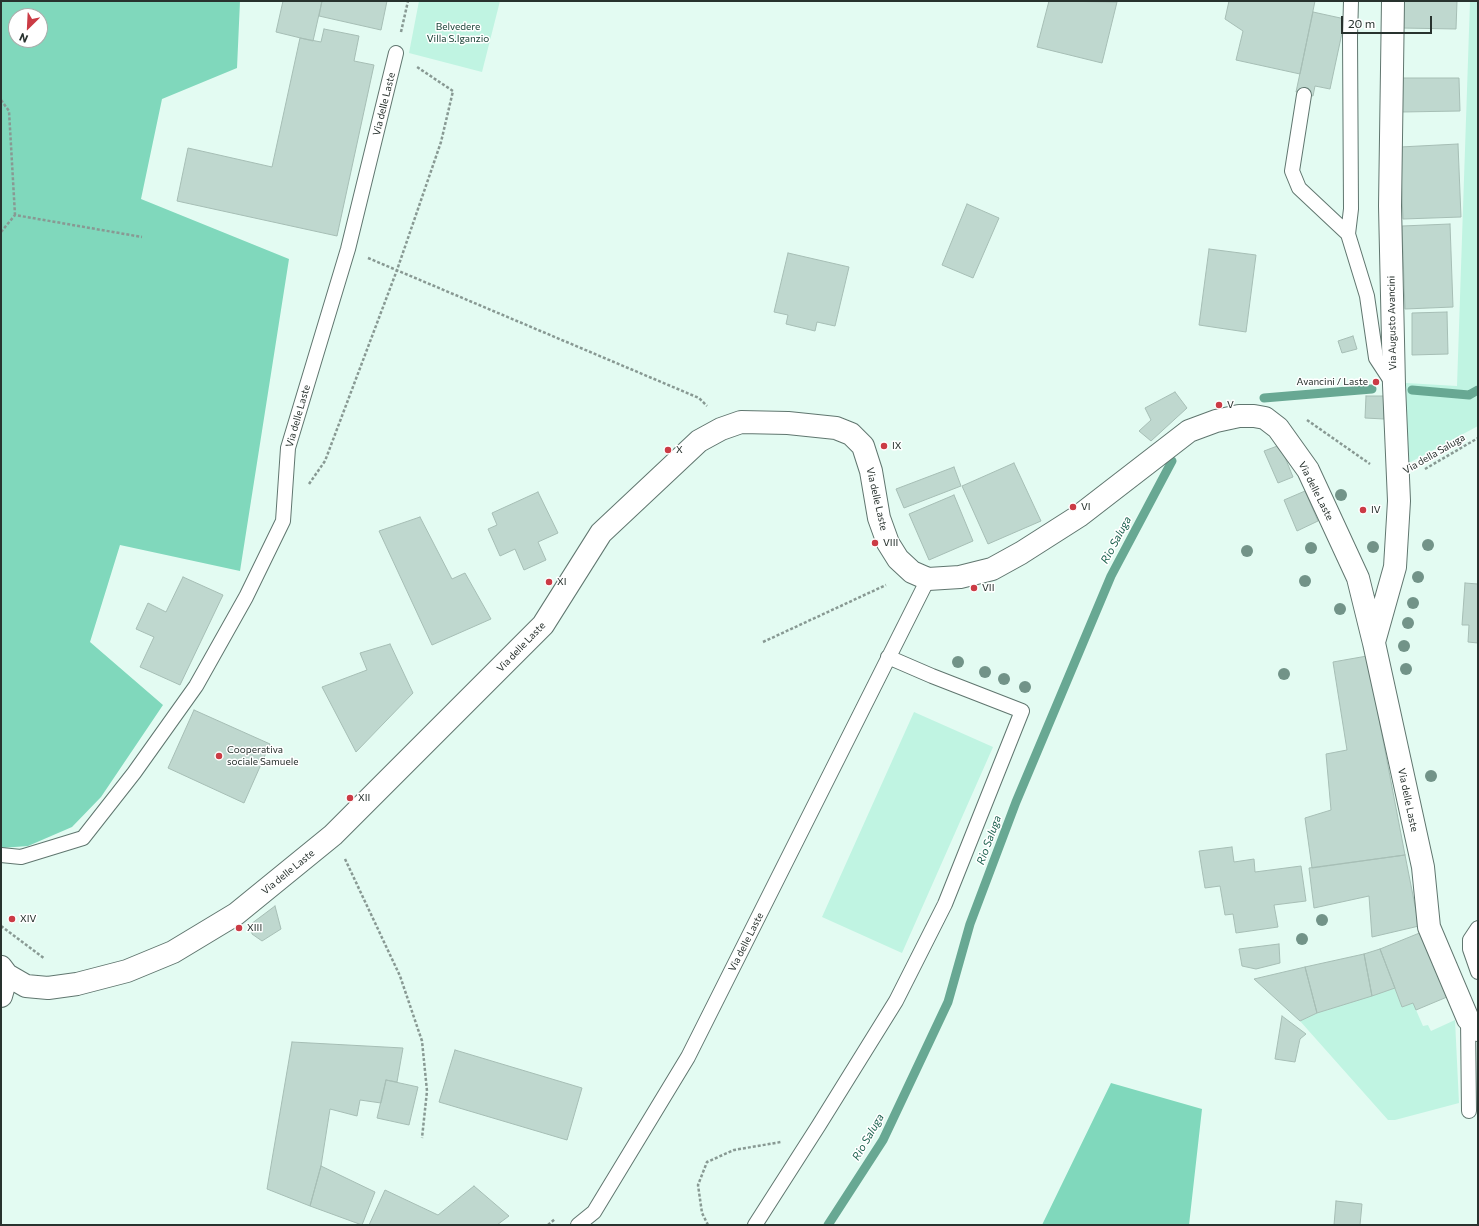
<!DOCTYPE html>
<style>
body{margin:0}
#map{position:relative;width:1479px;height:1226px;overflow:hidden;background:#e3fbf2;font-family:Commissioner,sans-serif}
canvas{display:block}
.frame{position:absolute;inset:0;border:2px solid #28322e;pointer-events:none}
.north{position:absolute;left:8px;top:8px;width:40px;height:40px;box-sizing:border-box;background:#fff;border:1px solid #a9adab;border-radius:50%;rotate:204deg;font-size:11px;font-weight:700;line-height:16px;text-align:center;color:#28322e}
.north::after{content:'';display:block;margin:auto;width:14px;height:18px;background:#cb3b45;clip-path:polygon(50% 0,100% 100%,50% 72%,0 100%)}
.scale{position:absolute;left:1341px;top:16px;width:91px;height:18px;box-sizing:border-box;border:2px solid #28322e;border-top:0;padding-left:5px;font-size:12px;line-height:14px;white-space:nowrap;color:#28322e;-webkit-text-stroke:3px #fff;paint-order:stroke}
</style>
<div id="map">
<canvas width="1479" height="1226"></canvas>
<div class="frame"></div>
<div class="north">N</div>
<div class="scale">20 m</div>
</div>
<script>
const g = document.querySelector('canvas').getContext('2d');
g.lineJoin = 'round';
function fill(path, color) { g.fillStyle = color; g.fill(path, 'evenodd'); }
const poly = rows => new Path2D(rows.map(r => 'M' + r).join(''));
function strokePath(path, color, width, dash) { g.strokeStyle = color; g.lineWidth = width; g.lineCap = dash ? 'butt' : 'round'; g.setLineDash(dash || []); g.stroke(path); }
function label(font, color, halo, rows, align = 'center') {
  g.font = font + ' Commissioner,sans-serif'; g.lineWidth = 3; g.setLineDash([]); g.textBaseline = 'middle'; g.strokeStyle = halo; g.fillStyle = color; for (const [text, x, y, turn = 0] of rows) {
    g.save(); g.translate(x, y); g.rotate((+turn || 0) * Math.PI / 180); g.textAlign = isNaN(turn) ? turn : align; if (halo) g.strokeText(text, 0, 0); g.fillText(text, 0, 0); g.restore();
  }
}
fill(poly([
 [419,1,500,1,482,72,409,53],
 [1470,1,1478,1,1478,426,1407,464,1406,383,1457,386],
 [914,712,993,747,902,953,822,917],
 [1395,988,1402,1007,1413,1003,1423,1026,1428,1025,1431,1031,1455,1020,1459,1103,1395,1120,1388,1120,1300,1021,1317,1013]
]), '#c0f4e2');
fill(poly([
 [1,1,240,1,237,68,162,99,141,199,289,259,240,571,120,545,90,642,163,705,101,797,72,827,28,846,1,848],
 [16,16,40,16,40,40,16,40],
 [1111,1083,1202,1109,1189,1225,1042,1225]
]), '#80d8bc');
strokePath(poly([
 [1412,390,1469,395,1478,390],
 [1264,398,1372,389],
 [828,1225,883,1140,948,1002,970,924,1016,802,1111,576,1172,461]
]), '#68a893', 9);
const building = poly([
 [283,1,322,1,313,41,276,32,283,1],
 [322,1,387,1,381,30,319,16,322,1],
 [1049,1,1117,2,1102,63,1037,47,1049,1],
 [1229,1,1315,1,1300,74,1236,60,1243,31,1225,19,1229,1],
 [1402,1,1457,1,1456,29,1401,28,1402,1],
 [1313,12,1345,19,1330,89,1315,86,1313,96,1296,92,1313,12],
 [324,29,359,36,354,61,374,65,337,236,177,201,188,148,272,167,300,38,321,42,324,29],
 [1401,78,1459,78,1460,111,1402,112,1401,78],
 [1458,144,1461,217,1403,219,1400,147,1458,144],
 [967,204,999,218,973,278,942,265,967,204],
 [1450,224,1453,307,1405,309,1402,226,1450,224],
 [1209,249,1256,255,1246,332,1199,325,1209,249],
 [788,253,849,267,835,326,817,322,815,331,786,324,788,315,774,312,788,253],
 [1447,312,1448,354,1412,355,1412,313,1447,312],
 [1353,336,1357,349,1342,353,1338,341,1353,336],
 [1175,392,1187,408,1151,441,1139,431,1151,420,1145,408,1175,392],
 [1366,396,1384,396,1384,419,1365,418,1366,396],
 [1280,445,1293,477,1278,483,1264,451,1280,445],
 [1014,463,1041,521,988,544,962,486,1014,463],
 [954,467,961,486,904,508,896,489,954,467],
 [1305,491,1318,521,1297,531,1284,500,1305,491],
 [538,492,558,533,538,542,546,560,524,570,515,549,500,556,488,529,497,525,492,513,538,492],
 [954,495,973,541,929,560,909,514,954,495],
 [420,517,452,579,465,573,491,619,432,645,379,531,420,517],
 [183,577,223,595,180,685,140,667,154,637,136,629,148,603,166,612,183,577],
 [1465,583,1478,584,1478,643,1468,642,1469,625,1462,625,1465,583],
 [390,644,413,693,356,752,322,687,367,670,360,653,390,644],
 [1367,656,1405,855,1312,868,1305,818,1331,810,1326,754,1347,750,1333,662,1367,656],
 [194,710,270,744,244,803,168,768,194,710],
 [1232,847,1234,862,1254,859,1255,872,1301,866,1306,901,1274,905,1278,927,1236,933,1233,914,1225,915,1220,886,1205,888,1199,851,1232,847],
 [1405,855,1419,926,1372,937,1369,896,1314,908,1309,868,1405,855],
 [275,906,281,929,262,941,252,934,251,924,275,906],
 [1422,932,1447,997,1416,1010,1413,1003,1402,1007,1380,949,1422,932],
 [1279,944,1280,963,1256,969,1242,966,1239,949,1279,944],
 [1380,949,1395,988,1372,996,1364,954,1380,949],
 [1364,954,1372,996,1317,1013,1305,967,1364,954],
 [1305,967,1317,1013,1300,1021,1254,979,1305,967],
 [1282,1016,1306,1034,1300,1039,1295,1062,1275,1059,1282,1016],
 [292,1042,403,1048,397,1082,386,1080,381,1103,360,1100,357,1116,330,1109,321,1166,310,1206,267,1189,292,1042],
 [455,1050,582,1088,567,1140,439,1102,455,1050],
 [386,1080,418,1087,409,1125,377,1118,386,1080],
 [321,1166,375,1192,362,1225,310,1206,321,1166],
 [474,1186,509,1216,497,1225,369,1225,385,1190,438,1215,474,1186],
 [1336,1201,1362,1204,1360,1225,1334,1225,1336,1201]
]);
fill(building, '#bfd8cf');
strokePath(building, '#a6beb5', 1);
const service = poly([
 [1304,95,1292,171,1299,188,1348,234,1367,296,1376,358,1393,384],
 [1348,234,1351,209,1350,37,1351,1],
 [1,855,21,857,83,838,134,773,196,686,246,597,283,521,288,448,348,249,396,53],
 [1478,928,1470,940,1470,949,1478,972],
 [1468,1019,1469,1111],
 [578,1225,594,1212,688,1057,928,579],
 [755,1225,819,1125,896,1001,945,904,1022,711,932,676,888,657]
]);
const minor = poly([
 [1374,642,1395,567,1399,501,1394,385,1390,206,1393,1],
 [1,967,7,975,26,986,48,988,77,984,127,971,173,952,236,914,333,835,543,625,601,533,699,441,721,429,741,422,788,423,836,428,851,434,863,446,871,471,879,518,888,543,898,559,912,572,928,579,960,577,992,569,1021,553,1079,516,1189,431,1216,421,1239,416,1254,416,1265,418,1278,428,1308,470,1358,578,1374,643,1423,867,1429,927,1468,1019,1478,1030],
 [1,996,7,975]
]);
strokePath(service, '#60766f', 16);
strokePath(minor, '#60766f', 24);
strokePath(poly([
 [401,32,408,1],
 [1,100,9,111,15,215],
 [1,232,15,215,142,237],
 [368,258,699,398,707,406],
 [1307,420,1370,464],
 [1425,469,1478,438],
 [309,484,325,461,397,270,441,142,453,91,417,67],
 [763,642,886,585],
 [345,859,400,976,422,1041,427,1091,422,1138],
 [1,926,45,959],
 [548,1225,555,1219],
 [708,1225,702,1213,698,1185,707,1162,734,1150,781,1142]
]), '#889993', 2.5, [3, 2]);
strokePath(service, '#fff', 14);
strokePath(minor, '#fff', 22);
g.fillStyle = '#729388';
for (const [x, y] of [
 [1341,495],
 [1428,545],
 [1373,547],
 [1311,548],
 [1247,551],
 [1418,577],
 [1305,581],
 [1413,603],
 [1340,609],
 [1408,623],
 [1404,646],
 [958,662],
 [1406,669],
 [985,672],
 [1284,674],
 [1004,679],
 [1025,687],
 [1431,776],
 [1322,920],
 [1302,939]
]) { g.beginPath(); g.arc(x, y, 6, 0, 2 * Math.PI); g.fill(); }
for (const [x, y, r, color] of [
 [1376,382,4,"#cb3b45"],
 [1219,405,4,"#cb3b45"],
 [884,446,4,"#cb3b45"],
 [668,450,4,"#cb3b45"],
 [1073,507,4,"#cb3b45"],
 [1363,510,4,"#cb3b45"],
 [875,543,4,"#cb3b45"],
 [549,582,4,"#cb3b45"],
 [974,588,4,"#cb3b45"],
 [219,756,4,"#cb3b45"],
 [350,798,4,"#cb3b45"],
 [12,919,4,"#cb3b45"],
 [239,928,4,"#cb3b45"]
]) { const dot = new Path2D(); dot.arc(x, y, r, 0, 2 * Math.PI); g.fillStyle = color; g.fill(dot); strokePath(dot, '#fff', 1.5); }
label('10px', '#153e32', '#fff', [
 ["Belvedere",458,27],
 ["Villa S.Iganzio",458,39]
]);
label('10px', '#28322e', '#fff', [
 ["Via delle Laste",384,104,-76],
 ["Via Augusto Avancini",1392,323,-91],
 ["Via delle Laste",298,416,-74],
 ["Via della Saluga",1434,454,-30],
 ["Via delle Laste",1316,491,63],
 ["Via delle Laste",877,499,77],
 ["Via delle Laste",521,647,-46],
 ["Via delle Laste",1408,800,78],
 ["Via delle Laste",288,872,-39],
 ["Via delle Laste",746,942,-63]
]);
label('10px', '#28322e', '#fff', [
 ["Avancini / Laste",1368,382,"right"],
 ["V",1227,405],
 ["IX",892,446],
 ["X",676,450],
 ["VI",1081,507],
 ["IV",1371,510],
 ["VIII",883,543],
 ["XI",557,582],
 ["VII",982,588],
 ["Cooperativa",227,750],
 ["sociale Samuele",227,762],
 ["XII",358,798],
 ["XIV",20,919],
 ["XIII",247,928]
], 'left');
label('italic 11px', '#1d624f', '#fff', [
 ["Rio Saluga",1116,540,-62],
 ["Rio Saluga",989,840,-70],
 ["Rio Saluga",868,1137,-60]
]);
</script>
